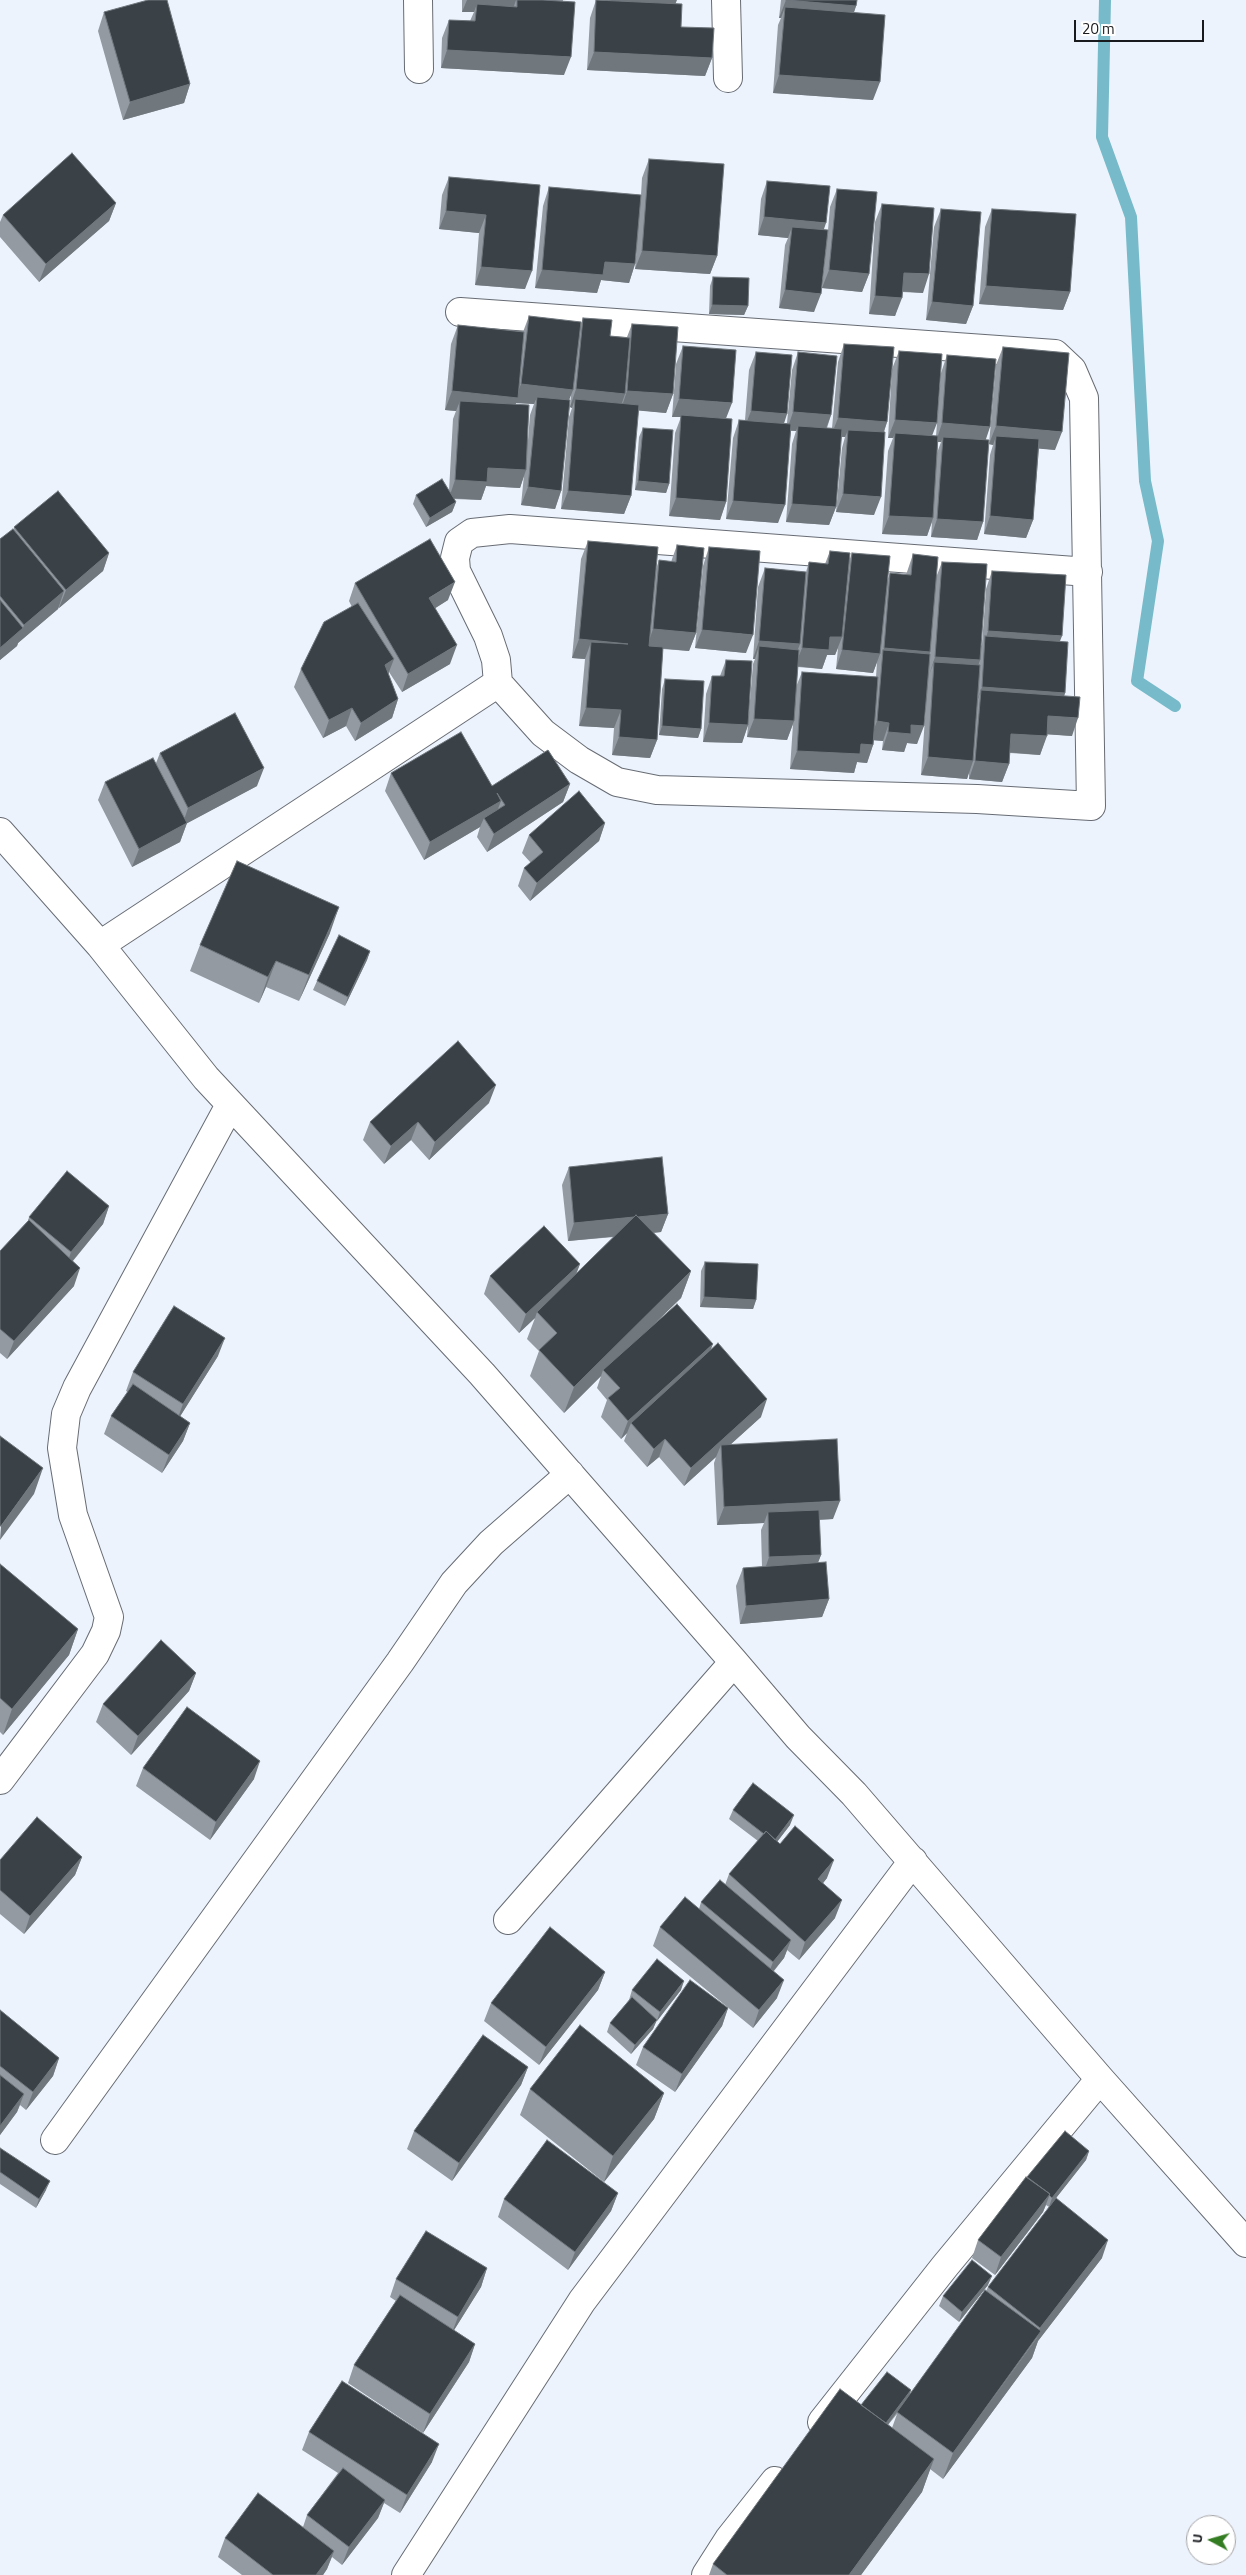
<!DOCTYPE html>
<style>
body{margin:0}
#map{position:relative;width:1246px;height:2575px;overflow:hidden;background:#edf3fc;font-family:"Titillium Web",sans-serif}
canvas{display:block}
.north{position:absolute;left:1186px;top:2515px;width:50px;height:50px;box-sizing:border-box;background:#fff;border:1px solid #a3a3a5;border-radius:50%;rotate:276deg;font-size:14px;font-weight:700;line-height:20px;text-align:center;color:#181a1d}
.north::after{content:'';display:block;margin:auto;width:18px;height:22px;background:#347c22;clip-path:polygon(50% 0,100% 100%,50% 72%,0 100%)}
.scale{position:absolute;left:1074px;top:20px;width:130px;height:22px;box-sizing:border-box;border:2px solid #181a1d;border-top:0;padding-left:6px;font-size:15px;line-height:18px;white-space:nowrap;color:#181a1d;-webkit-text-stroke:4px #fff;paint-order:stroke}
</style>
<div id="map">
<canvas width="1246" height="2575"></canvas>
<div class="north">U</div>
<div class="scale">20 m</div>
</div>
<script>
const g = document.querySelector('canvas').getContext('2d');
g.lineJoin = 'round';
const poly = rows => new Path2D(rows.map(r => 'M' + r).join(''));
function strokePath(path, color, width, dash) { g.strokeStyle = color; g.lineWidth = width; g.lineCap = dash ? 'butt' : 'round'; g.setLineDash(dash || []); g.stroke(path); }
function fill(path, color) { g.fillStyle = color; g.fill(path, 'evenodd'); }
strokePath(poly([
 [1105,0,1102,137,1131,217,1145,481,1158,541,1137,681,1175,706]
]), '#77bac9', 12);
const minor = poly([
 [418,0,419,69],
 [726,0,728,78],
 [460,312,1055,354,1072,370,1084,398,1091,806,977,799,657,790,617,782,579,760,543,733,498,683],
 [0,832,100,945,206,1078,482,1374,734,1662,798,1737,854,1794,1100,2079,1246,2243],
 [100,945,498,683,496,660,488,636,456,571,455,558,459,542,472,533,510,529,1088,572],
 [0,1780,95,1654,106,1631,109,1617,73,1515,62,1448,66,1414,77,1388,230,1105],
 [508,1920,734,1662],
 [55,2140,400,1662,454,1583,491,1543,570,1474],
 [822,2422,945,2266,1100,2079],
 [406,2575,582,2301,913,1861],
 [706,2575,729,2539,775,2481]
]);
strokePath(minor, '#676c74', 30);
strokePath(minor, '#fff', 28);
fill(poly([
 [462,0,563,0,564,75,441,68,442,38,449,20,470,21,474,12,462,12],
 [596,0,681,27,712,58,705,76,587,70,590,18],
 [781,0,857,0,856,6,854,12,873,100,773,93,778,25,781,18,779,18],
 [104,12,190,84,184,103,123,120,98,31],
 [649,159,717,256,710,274,635,269,637,245,635,264,629,283,601,280,597,293,535,288,543,206,549,187,641,195,642,178],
 [449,177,540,185,525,289,475,285,479,233,439,229,442,195],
 [767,181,824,230,828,230,830,207,837,189,869,274,862,292,822,288,827,239,814,312,779,308,785,245,788,238,758,235,761,199],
 [116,203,109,221,39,282,0,237,0,222,3,215],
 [882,204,923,293,902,292,895,316,869,314,875,222],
 [941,209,973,306,966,324,926,320,934,227],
 [992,209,1070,292,1063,310,979,304,985,227],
 [713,277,748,306,744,315,709,314,710,286],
 [529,316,580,326,583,318,610,336,627,337,632,324,673,394,666,413,638,410,631,496,624,514,561,509,569,417,572,408,570,407,571,394,569,399,561,491,555,509,521,505,524,475,520,488,486,486,481,500,453,499,456,502,452,512,426,527,413,504,416,495,449,491,453,419,456,411,445,410,451,344,458,325,523,332],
 [516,403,534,404,530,415,528,440,516,404],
 [844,344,887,422,884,432,874,515,836,512,842,448,845,437,841,437,836,507,829,525,786,522,792,444,796,431,791,431,778,523,726,519,733,438,739,420,745,420,749,370,756,352,784,423,787,423,792,370,798,352,831,415,827,428,832,428,838,362],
 [683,346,726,418,726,502,720,520,669,516,675,433,681,417,672,417,676,364],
 [1003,347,1055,450,1039,448,1033,520,1026,538,984,534,990,455,993,445,989,444,996,365],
 [899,351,932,436,936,436,941,373,947,355,986,440,983,522,977,540,931,537,932,522,927,536,882,534,888,451,893,438,888,438,892,369],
 [938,442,941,442,937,453],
 [643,428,669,484,666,493,635,490,639,437],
 [14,527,109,553,103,571,59,608,59,607,58,609,18,643,17,646,0,660,0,539,14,529],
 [588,541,656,569,659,560,671,562,677,545,696,633,689,651,663,649,657,740,650,758,612,755,614,728,579,726,585,659,572,658,581,559],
 [709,547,746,653,695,648,703,566],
 [830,551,849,561,852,553,887,581,890,573,906,575,913,554,937,575,942,562,981,646,982,644,986,589,992,571,1060,641,1065,693,1064,696,1072,736,1047,734,1040,755,1010,753,1009,764,1002,782,969,779,969,771,967,779,921,775,926,704,917,744,907,743,904,752,882,750,883,741,874,740,873,745,867,763,857,762,854,773,790,769,793,724,787,740,747,737,753,664,755,659,753,659,758,587,765,568,806,572,809,562,825,564],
 [838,648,836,669,873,673,877,662,876,677,802,672,796,687,798,667,822,669,827,655,835,655],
 [355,583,448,600,435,608,450,664,402,692,389,672,388,674,398,699,392,718,355,741,346,726,323,738,294,687,301,669,352,607,349,601],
 [726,660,748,725,742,743,703,742,706,694,712,676,720,676],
 [665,679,701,729,698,738,659,735,662,689],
 [160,753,257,786,187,823,180,842,132,867,98,800,105,782,156,763],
 [391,773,492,786,570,784,563,802,487,852,477,837,480,827,424,860,385,791],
 [605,823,599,841,530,901,518,886,524,868,531,863,522,853,529,835],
 [330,933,299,1001,266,987,259,1003,190,971,200,945],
 [370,951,367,960,345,1006,313,990,317,981],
 [489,1103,429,1160,411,1140,384,1164,363,1140,370,1122],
 [569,1167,668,1214,661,1232,653,1233,691,1271,681,1298,657,1321,710,1351,761,1417,730,1445,833,1519,819,1520,821,1555,818,1562,829,1599,822,1617,740,1624,736,1586,743,1568,762,1567,761,1530,764,1523,717,1525,714,1463,716,1457,684,1486,659,1457,647,1467,624,1441,627,1433,621,1439,601,1417,607,1400,597,1388,601,1376,564,1413,530,1376,539,1351,527,1339,535,1318,519,1333,484,1294,490,1276,580,1264,576,1274,614,1237,568,1241,562,1185],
 [109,1206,103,1224,73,1261,74,1286,7,1359,0,1353,0,1251,28,1221,29,1217],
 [705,1262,756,1300,753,1309,700,1307,701,1271],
 [218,1356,180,1416,190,1423,183,1441,162,1473,104,1434,111,1416,128,1392,126,1391,133,1372],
 [0,1564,78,1629,69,1655,3,1735,0,1732],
 [196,1673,189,1691,131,1755,96,1722,103,1704],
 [143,1768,254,1779,210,1840,136,1786],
 [733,1810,790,1825,777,1842,827,1878,823,1883,835,1918,799,1960,787,1950,784,1958,774,1971,777,1998,753,2028,653,1946,660,1927,699,1909,701,1902,725,1885,729,1874,758,1841,729,1819],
 [82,1857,75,1875,24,1934,0,1914,0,1860],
 [605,1972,598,1990,539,2065,484,2021,491,2003],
 [632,1990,681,1990,657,2021,656,2021,653,2029,631,2054,607,2032,610,2023,629,2000],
 [728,2008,722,2026,675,2092,636,2065,643,2047],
 [0,2010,59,2058,53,2076,26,2110,20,2105,17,2112,0,2135],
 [528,2067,521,2085,452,2181,407,2149,414,2131],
 [530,2089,664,2093,654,2119,604,2182,520,2115],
 [0,2148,46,2190,36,2208,0,2184],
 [1089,2151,1086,2160,1056,2198,1102,2258,1038,2341,1032,2358,943,2479,930,2469,922,2492,861,2575,709,2575,713,2564,861,2405,909,2395,986,2291,988,2287,1049,2207,1046,2205,1043,2212,995,2275,972,2258,978,2240,1027,2177],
 [897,2414,892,2428,888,2425],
 [618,2193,611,2211,568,2270,498,2217,504,2199],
 [487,2268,481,2287,454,2330,475,2344,469,2362,423,2433,348,2383,354,2365,396,2301,390,2297,396,2279],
 [988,2285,959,2322,939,2306,943,2296],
 [309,2432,432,2462,400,2513,384,2503,378,2518,342,2565,332,2557,327,2569,323,2575,242,2575,218,2557,225,2538,303,2527,307,2515,338,2473,302,2450]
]), '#949aa2');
fill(poly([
 [467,0,516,0,512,12,477,4,474,12,462,12],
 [608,0,677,0,670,17],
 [786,0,856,6,850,24,785,7,781,18,779,18],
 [447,50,571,57,564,75,441,68],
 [594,52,712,58,705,76,587,70],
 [779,75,880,82,873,100,773,93],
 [190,84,184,103,123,120,130,102],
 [116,203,109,221,39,282,46,264],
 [446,211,486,215,479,233,439,229],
 [764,217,826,223,820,241,792,227,788,238,758,235],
 [642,251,717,256,710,274,635,269],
 [605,262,635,264,629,283,601,280,597,293,535,288,542,270],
 [481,267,532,271,525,289,475,285],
 [829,270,869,274,862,292,822,288],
 [904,273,929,274,923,293,897,291],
 [986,286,1070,292,1063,310,979,304],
 [785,290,821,294,814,312,779,308],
 [875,296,902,298,895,316,869,314],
 [932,302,973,306,966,324,926,320],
 [712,305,748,306,744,315,709,314],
 [521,384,573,390,566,408,537,397,534,404,516,403,511,416,460,401,456,411,445,410,452,391,516,397],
 [576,389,625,394,619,412,575,399,572,408,570,407],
 [627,391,673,394,666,413,621,409],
 [679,399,732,403,725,421,681,415,681,417,672,417],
 [751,411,787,414,781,433,744,429],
 [793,412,831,415,824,434,798,426,796,431,787,430],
 [838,418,887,422,881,440,848,430,845,437,831,436],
 [895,420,937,423,930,441,895,433,893,438,888,438],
 [942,423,990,427,984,445,943,437,941,442,936,442],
 [996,426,1062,432,1055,450,996,445,996,436,993,445,989,444],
 [488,468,526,470,520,488,486,486,481,500,449,498,455,480],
 [638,481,669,484,666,493,635,490],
 [528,487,561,491,555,509,521,505],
 [568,491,631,496,624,514,561,509],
 [843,494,881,497,874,515,836,512],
 [676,498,726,502,720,520,669,516],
 [733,501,785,505,778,523,726,519],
 [456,502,452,512,426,527,430,518],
 [792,504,836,507,829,525,786,522],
 [889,516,933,518,927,536,882,534],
 [990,516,1033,520,1026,538,984,534],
 [937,519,983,522,977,540,931,537],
 [109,553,103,571,59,608,66,590],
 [455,582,448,600,423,616,429,598],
 [64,591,58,609,18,643,17,646,0,660,0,648,23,628,24,625],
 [653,629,696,633,689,651,647,647],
 [702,630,753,635,746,653,695,648],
 [988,631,1062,636,1055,654,985,641],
 [830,637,842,637,835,655,827,655,822,669,795,666,802,648],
 [579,639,628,644,591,642,585,659,572,658],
 [759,641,800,644,793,662,759,646,755,659,753,659],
 [457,645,450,664,402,692,408,674],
 [884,648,930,652,923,670,883,650,877,666],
 [842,650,880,654,873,673,836,669],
 [935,657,980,660,974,678,934,662,929,675],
 [394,659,387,677,385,665],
 [982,687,1065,693,1059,711,981,690,976,705,975,705],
 [398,699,392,718,355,741,361,723],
 [352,708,346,726,323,738,329,720],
 [586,708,621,710,614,728,579,726],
 [1048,716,1078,718,1072,736,1042,734],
 [754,719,794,721,787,740,747,737],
 [877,721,889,723,883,741,870,740],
 [709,723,748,725,742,743,703,742],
 [911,725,924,726,917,744,907,743,904,752,882,750,888,732],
 [662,726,701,729,698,738,659,735],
 [1011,734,1047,736,1040,755,1005,752],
 [619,737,657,740,650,758,612,755],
 [861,744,873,745,867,763,857,762,854,773,790,769,797,751],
 [928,757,973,761,967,779,921,775],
 [975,761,1009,764,1002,782,969,779],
 [264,768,257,786,182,826,188,808],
 [570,784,563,802,487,852,494,834],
 [501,801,494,819,484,818,480,827,424,860,430,842],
 [187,823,180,842,132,867,139,849],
 [605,823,599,841,530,901,537,883],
 [339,907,330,933,299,1001,309,975],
 [370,951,367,960,345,1006,348,997],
 [276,961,266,987,259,1003,268,977],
 [496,1085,489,1103,429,1160,435,1142],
 [418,1122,411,1140,384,1164,391,1146],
 [109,1206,103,1224,65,1270,71,1252],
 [668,1214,661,1232,568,1241,574,1223],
 [580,1264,573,1282,537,1312,535,1318,519,1333,526,1314],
 [80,1268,74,1286,7,1359,14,1341],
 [691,1271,681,1298,605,1372,603,1370,601,1376,564,1413,574,1387],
 [704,1297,756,1300,753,1309,700,1307],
 [225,1338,218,1356,176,1423,183,1404],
 [713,1344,706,1362,631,1423,627,1433,621,1439,628,1421],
 [767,1399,761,1417,721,1453,721,1445,716,1457,684,1486,691,1468],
 [190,1423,183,1441,162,1473,169,1455],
 [665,1439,659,1457,647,1467,654,1449],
 [43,1468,34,1494,0,1540,1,1526],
 [840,1501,833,1519,768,1522,768,1512,764,1523,717,1525,724,1507],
 [821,1555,814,1573,763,1575,769,1557],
 [829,1599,822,1617,740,1624,746,1606],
 [78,1629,69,1655,3,1735,12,1709],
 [196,1673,189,1691,131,1755,138,1736],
 [260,1761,254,1779,210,1840,216,1822],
 [794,1815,790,1825,770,1851,774,1841],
 [82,1857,75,1875,24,1934,30,1916],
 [834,1860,827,1878,812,1897,818,1879],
 [842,1900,835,1918,799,1960,805,1942],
 [791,1940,784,1958,766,1980,773,1962],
 [605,1972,598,1990,539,2065,546,2047],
 [784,1980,777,1998,753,2028,759,2010],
 [684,1981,681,1990,657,2021,660,2012],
 [728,2008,722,2026,675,2092,682,2074],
 [657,2020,653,2029,631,2054,635,2045],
 [59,2058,53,2076,26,2110,33,2092],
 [528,2067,521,2085,452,2181,459,2163],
 [664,2093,654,2119,604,2182,613,2156],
 [24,2094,17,2112,0,2135,0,2126],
 [1089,2151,1086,2160,1049,2207,1052,2198],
 [50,2181,46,2190,36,2208,39,2199],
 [618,2193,611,2211,568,2270,575,2252],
 [1050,2194,1043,2212,995,2275,1001,2257],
 [1108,2240,1102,2258,1038,2341,1032,2358,943,2479,953,2453,1037,2338,1040,2328],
 [487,2268,481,2287,451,2335,458,2317],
 [992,2276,988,2285,959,2322,962,2312],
 [475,2344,469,2362,423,2433,430,2414],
 [911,2390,908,2400,897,2412,874,2444,877,2434],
 [439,2444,432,2462,400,2513,407,2495],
 [934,2459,922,2492,861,2575,849,2575],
 [385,2500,378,2518,342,2565,349,2547],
 [334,2551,327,2569,323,2575,316,2575]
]), '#70777d');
const building = poly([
 [148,0,167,0,190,84,130,102,104,12,148,0],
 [517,0,543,0,575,2,571,57,447,50,449,20,475,21,477,4,517,7,517,0],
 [596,0,682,4,681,27,714,28,712,58,594,52,596,0],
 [786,0,857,0,856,6,786,0],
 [785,7,885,15,880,82,779,75,785,7],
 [72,153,116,203,46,264,3,215,72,153],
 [649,159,724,164,717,256,642,251,649,159],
 [449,177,540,185,532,271,481,267,486,215,446,211,449,177],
 [767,181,830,186,826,223,764,217,767,181],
 [549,187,641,195,635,264,605,262,603,275,542,270,549,187],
 [837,189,877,192,869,274,829,270,837,189],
 [882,204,934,208,929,274,904,273,902,298,875,296,882,204],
 [941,209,981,212,973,306,932,302,941,209],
 [992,209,1076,214,1070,292,986,286,992,209],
 [792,227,828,230,821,294,785,290,792,227],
 [713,277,749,278,748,306,712,305,713,277],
 [529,316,581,322,573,390,521,384,529,316],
 [583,318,612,320,610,336,630,338,625,394,576,389,583,318],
 [632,324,678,327,673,394,627,391,632,324],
 [458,325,524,332,518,398,452,391,458,325],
 [844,344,894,347,887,422,838,418,844,344],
 [683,346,736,350,732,403,679,399,683,346],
 [1003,347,1069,353,1062,432,996,426,1003,347],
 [899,351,942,354,937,423,895,420,899,351],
 [756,352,792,355,787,414,751,411,756,352],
 [798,352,837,356,831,415,793,412,798,352],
 [947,355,996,359,990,427,942,423,947,355],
 [537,397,570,400,561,491,528,487,537,397],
 [575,399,639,405,631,496,568,491,575,399],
 [460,401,529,405,526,470,488,468,487,482,455,480,460,401],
 [681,415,732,419,726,502,676,498,681,415],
 [739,420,791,424,785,505,733,501,739,420],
 [798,426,842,429,836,507,792,504,798,426],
 [643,428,673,430,669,484,638,481,643,428],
 [848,430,885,432,881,497,843,494,848,430],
 [895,433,938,436,933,518,889,516,895,433],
 [996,436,1039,439,1033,520,990,516,996,436],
 [943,437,989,440,983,522,937,519,943,437],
 [442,479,456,502,430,518,416,495,442,479],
 [58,491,109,553,66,590,14,527,58,491],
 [13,529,64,591,24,625,0,596,0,539,13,529],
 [430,539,455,582,429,598,457,645,408,674,355,583,430,539],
 [588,541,658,547,649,646,663,647,657,740,619,737,621,710,586,708,591,642,628,644,579,639,588,541],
 [677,545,704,548,696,633,653,629,659,560,676,562,677,545],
 [709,547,760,551,753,635,702,630,709,547],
 [830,551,850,553,842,637,830,637,829,650,802,648,809,562,828,564,830,551],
 [852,553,890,556,880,654,842,650,852,553],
 [913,554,938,557,930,652,884,648,890,573,911,575,913,554],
 [942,562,987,564,980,660,935,657,942,562],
 [765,568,806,572,800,644,759,641,765,568],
 [992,571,1066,575,1062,636,988,631,992,571],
 [0,600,23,628,0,648,0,600],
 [358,603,394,659,385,665,398,699,361,723,352,708,329,720,301,669,324,622,358,603],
 [985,636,1068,642,1065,693,982,687,985,636],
 [759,646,799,650,794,721,754,719,759,646],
 [883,650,930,654,924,726,911,725,911,734,888,732,889,723,877,721,883,650],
 [726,660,752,661,748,725,709,723,712,676,724,676,726,660],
 [934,662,980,665,973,761,928,757,934,662],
 [802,672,878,677,873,745,861,744,860,754,797,751,802,672],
 [665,679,704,681,701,729,662,726,665,679],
 [981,690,1080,697,1078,718,1048,716,1047,736,1011,734,1009,764,975,761,981,690],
 [235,713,264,768,188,808,160,753,235,713],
 [461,732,492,786,548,750,570,784,494,834,484,818,505,805,497,793,501,801,430,842,391,773,461,732],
 [153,758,187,823,139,849,105,782,153,758],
 [579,791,605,823,537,883,524,868,543,852,529,835,579,791],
 [237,861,339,907,309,975,276,961,268,977,200,945,237,861],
 [339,935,370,951,348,997,317,981,339,935],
 [458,1041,496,1085,435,1142,418,1122,391,1146,370,1122,458,1041],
 [662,1157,668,1214,638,1217,636,1215,634,1217,574,1223,569,1167,662,1157],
 [67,1171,109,1206,71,1252,29,1217,67,1171],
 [636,1215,691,1271,574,1387,539,1350,557,1333,537,1312,636,1215],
 [29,1220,80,1268,14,1341,0,1329,0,1251,29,1220],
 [544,1226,580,1264,526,1314,490,1276,544,1226],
 [705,1262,758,1264,756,1300,704,1297,705,1262],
 [677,1304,713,1344,628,1421,608,1398,620,1388,603,1370,677,1304],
 [174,1306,225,1338,183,1404,133,1372,174,1306],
 [718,1343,767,1399,691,1468,665,1439,654,1449,631,1423,718,1343],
 [133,1384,190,1423,169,1455,111,1416,133,1384],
 [0,1436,43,1468,1,1526,0,1526,0,1436],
 [837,1439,840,1501,724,1507,721,1445,837,1439],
 [819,1510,821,1555,769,1557,768,1512,819,1510],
 [826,1562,829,1599,746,1606,743,1568,826,1562],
 [0,1564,78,1629,12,1709,0,1698,0,1564],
 [161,1640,196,1673,138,1736,103,1704,161,1640],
 [187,1707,260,1761,216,1822,143,1768,187,1707],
 [753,1783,794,1815,775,1840,766,1831,764,1834,733,1810,753,1783],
 [37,1817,82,1857,30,1916,0,1890,0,1860,37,1817],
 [795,1826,834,1860,818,1879,842,1900,805,1942,729,1874,766,1831,780,1844,795,1826],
 [720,1880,791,1940,773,1962,701,1902,720,1880],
 [685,1897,784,1980,759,2010,660,1927,685,1897],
 [550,1927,605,1972,546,2047,491,2003,550,1927],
 [657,1959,684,1981,660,2012,632,1990,657,1959],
 [690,1980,728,2008,682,2074,643,2047,690,1980],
 [632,1997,657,2020,635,2045,610,2023,632,1997],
 [0,2010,59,2058,33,2092,0,2066,0,2010],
 [580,2025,664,2093,613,2156,530,2089,580,2025],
 [483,2035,528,2067,459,2163,414,2131,483,2035],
 [0,2075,24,2094,0,2126,0,2075],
 [1065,2131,1089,2151,1052,2198,1049,2195,1050,2194,1027,2177,1065,2131],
 [547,2140,618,2193,575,2252,504,2199,547,2140],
 [0,2148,50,2181,39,2199,0,2172,0,2148],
 [1026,2177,1050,2194,1001,2257,978,2240,1026,2177],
 [1056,2198,1108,2240,1040,2328,988,2287,1056,2198],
 [426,2231,487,2268,458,2317,396,2279,426,2231],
 [972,2260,992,2276,962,2312,943,2296,972,2260],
 [985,2290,1041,2331,953,2453,897,2412,985,2290],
 [400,2295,475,2344,430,2414,354,2365,400,2295],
 [887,2372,911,2390,886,2423,861,2405,887,2372],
 [342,2381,439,2444,407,2495,309,2432,342,2381],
 [840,2389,934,2459,849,2575,727,2575,713,2564,840,2389],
 [343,2468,385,2500,349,2547,307,2515,343,2468],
 [258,2493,334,2551,316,2575,273,2575,225,2538,258,2493]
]);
fill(building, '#3a4247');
strokePath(building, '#70777d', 1);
</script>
